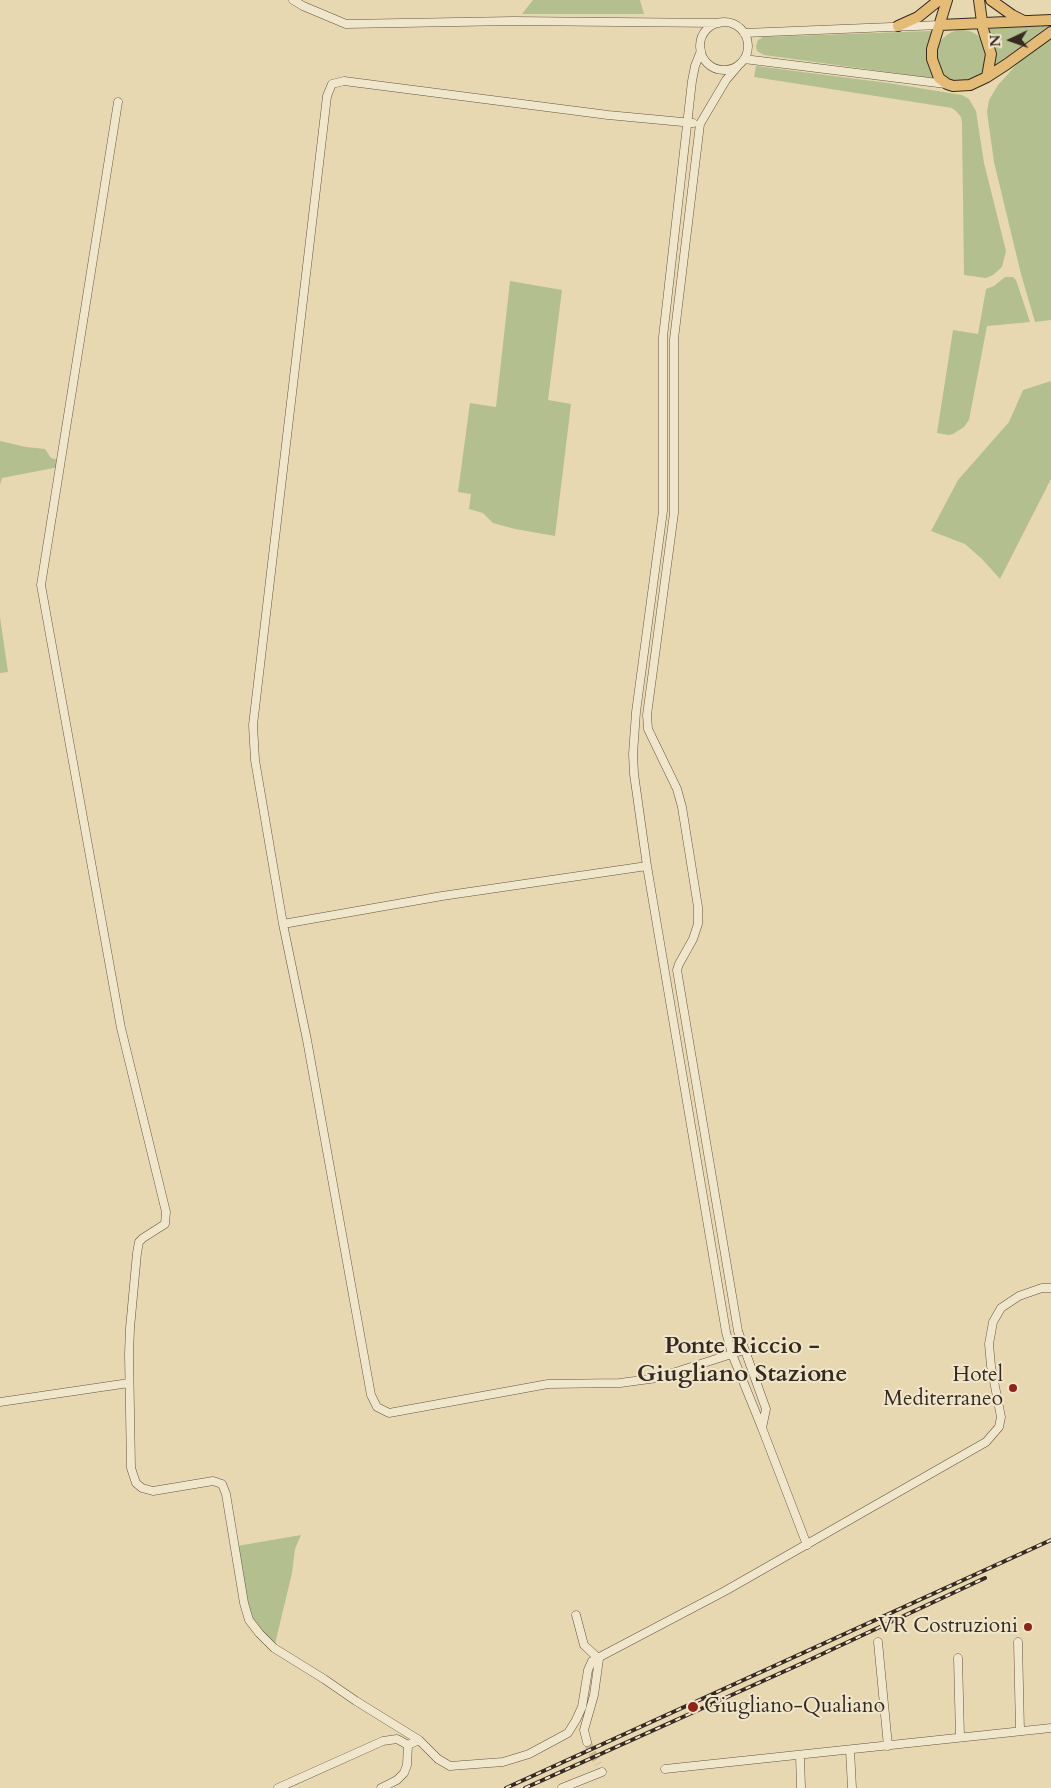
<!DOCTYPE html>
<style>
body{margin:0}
#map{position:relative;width:1051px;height:1788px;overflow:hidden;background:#e8d8b1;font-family:Cardo,serif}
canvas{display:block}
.north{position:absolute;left:986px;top:15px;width:50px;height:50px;-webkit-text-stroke:4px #f0e6cc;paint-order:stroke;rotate:267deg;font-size:14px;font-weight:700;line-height:20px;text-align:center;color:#362920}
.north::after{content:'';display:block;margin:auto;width:18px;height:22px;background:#362920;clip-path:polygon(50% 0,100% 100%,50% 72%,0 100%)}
</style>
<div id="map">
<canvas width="1051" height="1788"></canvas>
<div class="north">N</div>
</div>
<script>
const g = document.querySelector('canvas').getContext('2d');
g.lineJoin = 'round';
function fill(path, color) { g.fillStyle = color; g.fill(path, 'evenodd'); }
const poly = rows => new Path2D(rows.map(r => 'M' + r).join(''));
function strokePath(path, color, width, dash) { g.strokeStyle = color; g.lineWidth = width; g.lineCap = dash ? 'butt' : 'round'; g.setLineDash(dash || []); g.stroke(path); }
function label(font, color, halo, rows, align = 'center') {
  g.font = font + ' Cardo,serif'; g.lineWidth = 4; g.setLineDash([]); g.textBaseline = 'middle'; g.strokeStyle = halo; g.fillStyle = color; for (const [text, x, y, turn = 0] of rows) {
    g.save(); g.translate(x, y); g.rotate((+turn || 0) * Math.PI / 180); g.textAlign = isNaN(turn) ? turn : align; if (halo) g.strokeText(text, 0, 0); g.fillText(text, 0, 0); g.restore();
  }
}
fill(poly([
 [533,0,640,0,644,14,522,14],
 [1048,25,1047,29,994,67,995,52,988,29],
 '936 56a26 26 0 1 1 52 0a26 26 0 1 1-52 0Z',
 [930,31,933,33,934,77,931,78,764,55,757,51,756,46,758,40,763,37],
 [1051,36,1051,320,1035,322,1021,274,994,162,987,112,989,100,998,85,1026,54],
 [756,66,888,83,962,95,969,99,976,111,984,163,1006,251,1002,267,993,275,986,278,964,275,962,123,961,117,957,112,952,108,754,77],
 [1005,277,1013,277,1016,280,1030,322,987,326,969,420,964,427,953,434,949,435,937,433,953,330,978,334,986,289,994,286],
 [510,281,562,290,548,400,571,404,555,536,515,529,493,523,483,513,469,509,471,494,458,492,470,403,496,407],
 [1051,381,1051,479,1000,579,982,559,965,544,931,531,958,480,1009,422,1023,390],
 [0,441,26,447,45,449,51,458,58,460,59,467,2,478,0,485],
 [0,617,8,672,0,673],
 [301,1535,295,1549,292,1573,275,1644,264,1636,250,1614,237,1546]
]), '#b3bf8e');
strokePath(poly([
 [587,1742,598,1764]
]), '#c4b594', 8, [8, 4]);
const minor = poly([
 [293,0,303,6,346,24,513,21,719,23],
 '700 46a24 24 0 1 1 48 0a24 24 0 1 1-48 0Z',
 [744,33,940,25],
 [701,51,695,66,692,81,663,337,663,511,636,712,633,754,634,774,647,866,726,1332,732,1354,762,1428,766,1409,738,1331,677,970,679,964,693,939,698,924,698,907,682,807,677,789,648,729,647,715,674,513,674,339,700,124,726,80,738,66],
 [744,59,946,84],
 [118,102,41,585,121,1028,166,1212,165,1224,143,1238,139,1242,137,1253,130,1328,129,1354,131,1468,136,1483,142,1488,153,1491,213,1481,222,1484,226,1494,244,1603,249,1620,259,1633,274,1648,324,1679,356,1701,419,1740,438,1759,450,1766,503,1762,529,1754,568,1733,576,1720,582,1707,588,1670,592,1661,725,1591,986,1442,999,1427,1001,1417,991,1366,989,1344,993,1322,1001,1308,1019,1296,1042,1288,1051,1288],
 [693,123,608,115,344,81,332,84,327,96,253,725,255,760,283,924,307,1040,371,1395,377,1407,389,1413,548,1384,620,1383,657,1378,744,1350],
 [283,924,442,896,647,866],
 [0,1402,129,1383],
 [762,1428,807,1545],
 [576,1615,584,1645,599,1659,594,1695,584,1730,587,1742],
 [878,1642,888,1746],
 [1018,1642,1020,1731],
 [958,1658,960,1737],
 [850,1750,852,1788],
 [800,1755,801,1788],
 [665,1769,1051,1728],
 [278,1788,383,1741,397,1739,408,1745,419,1740],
 [381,1788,397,1780,404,1773,407,1765,408,1745],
 [562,1788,602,1772]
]);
const major = poly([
 [947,0,932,49,932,59,939,78,947,84,953,86,970,85,987,77,1007,64,1051,32],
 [979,0,983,29,991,54,987,77],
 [991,0,1012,15,1024,21],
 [940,25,1051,20],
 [898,26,918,17,939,0]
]);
strokePath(minor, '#625544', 9);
strokePath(major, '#362920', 12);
strokePath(minor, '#f0e6cc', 8);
strokePath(major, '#e4bc78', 10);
const rail = poly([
 [506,1788,1051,1540],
 [525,1788,805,1662,985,1578]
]);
strokePath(rail, '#362920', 4);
strokePath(rail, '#f0e6cc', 2, [5.5]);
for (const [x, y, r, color] of [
 [1013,1388,5,"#8f2418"],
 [1028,1627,5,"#8f2418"],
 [693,1707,6,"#8f2418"]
]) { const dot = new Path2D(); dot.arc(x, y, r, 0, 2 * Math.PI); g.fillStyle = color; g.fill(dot); strokePath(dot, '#f0e6cc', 2); }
label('21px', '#362920', '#f0e6cc', [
 ["Hotel",1003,1376],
 ["Mediterraneo",1003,1400],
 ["VR Costruzioni",1018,1627],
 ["Giugliano-Qualiano",704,1707,"left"]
], 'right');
label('bold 24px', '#362920', '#f0e6cc', [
 ["Ponte Riccio -",742,1347],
 ["Giugliano Stazione",742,1375]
]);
</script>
